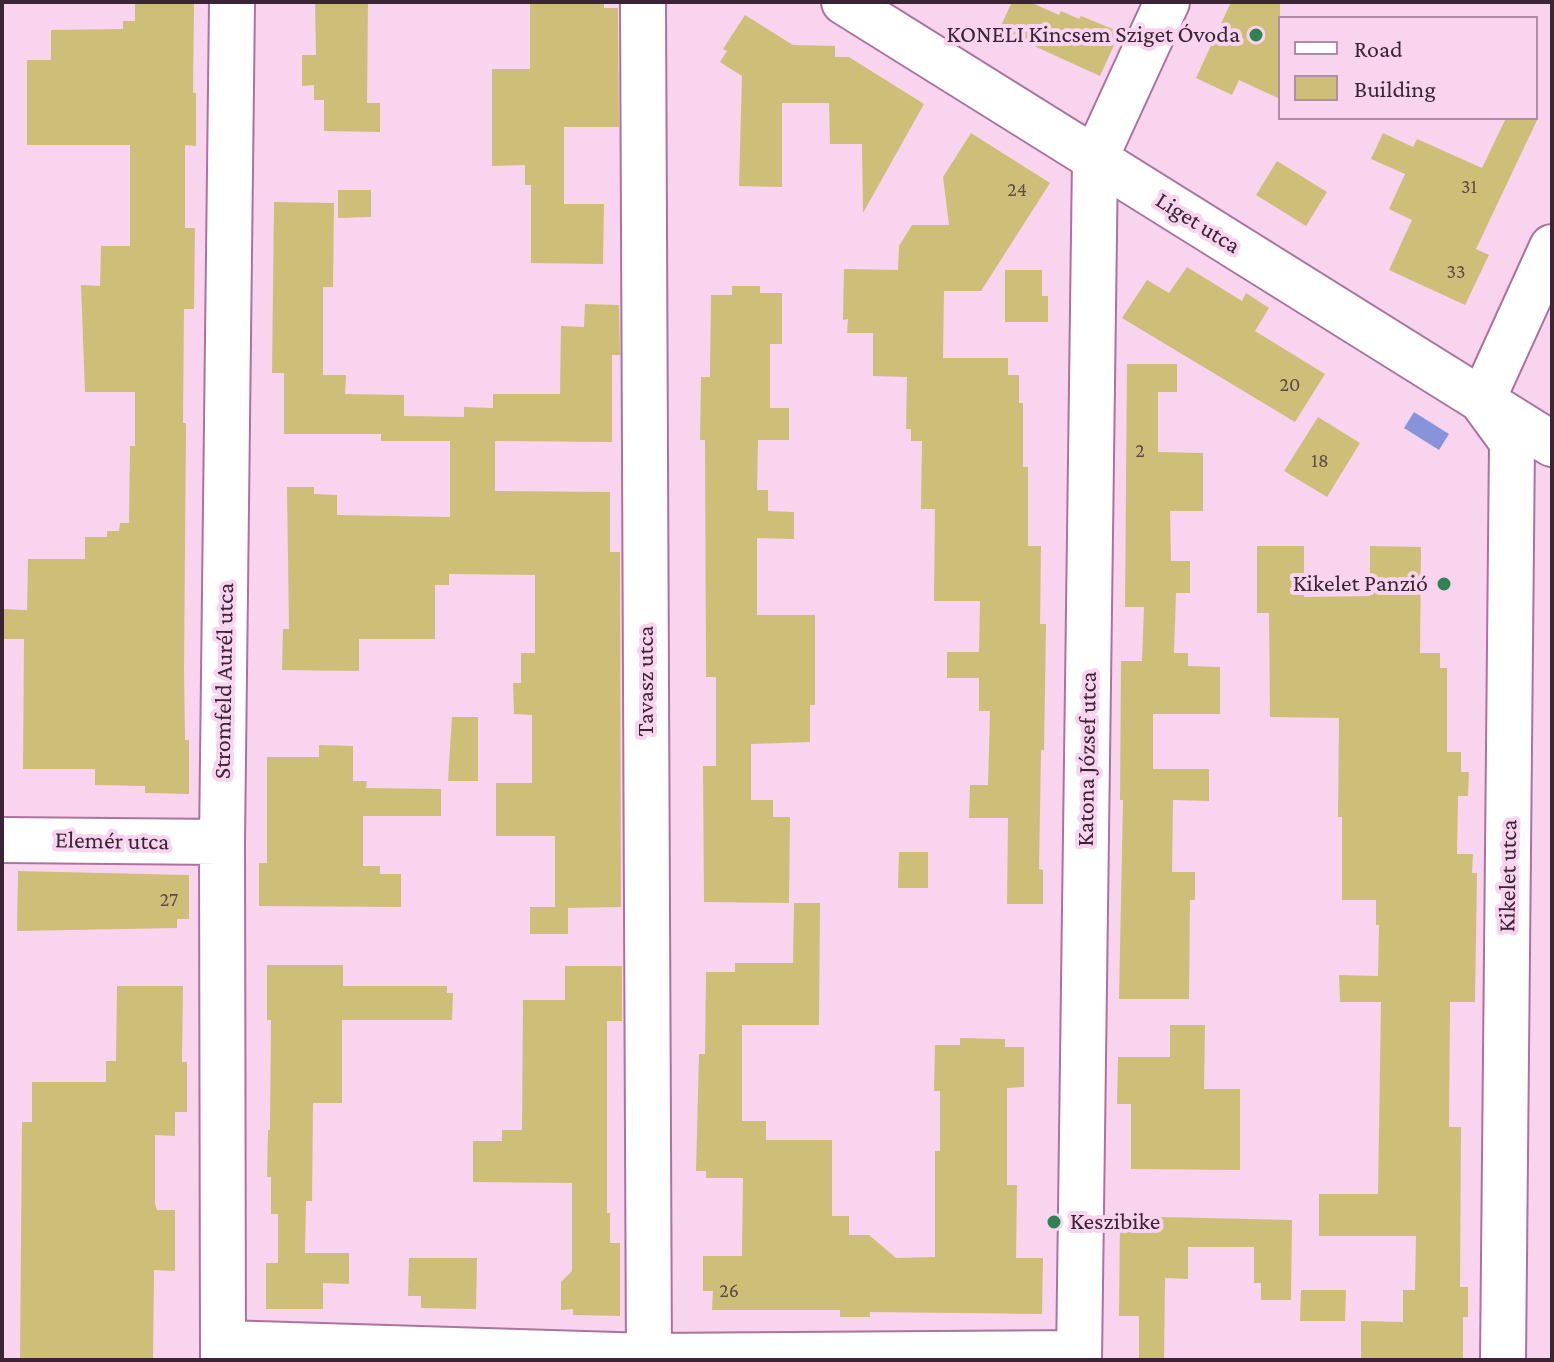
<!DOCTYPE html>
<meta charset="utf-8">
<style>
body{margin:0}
#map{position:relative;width:1554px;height:1362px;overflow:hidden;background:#f9d4ef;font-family:"Crimson Pro",serif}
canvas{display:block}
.frame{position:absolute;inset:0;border:4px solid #3b2435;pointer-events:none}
.legend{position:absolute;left:1278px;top:16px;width:260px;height:104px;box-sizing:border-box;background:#f9d4ef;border:2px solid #ad8ea5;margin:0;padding:10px 14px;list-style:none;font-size:24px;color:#3b2435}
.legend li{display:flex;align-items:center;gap:16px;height:40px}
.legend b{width:40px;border:2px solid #ad8ea5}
</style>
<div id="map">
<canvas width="1554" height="1362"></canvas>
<div class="frame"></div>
<ul class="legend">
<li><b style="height:10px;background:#fff"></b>Road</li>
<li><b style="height:22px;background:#cfbe78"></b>Building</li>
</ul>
</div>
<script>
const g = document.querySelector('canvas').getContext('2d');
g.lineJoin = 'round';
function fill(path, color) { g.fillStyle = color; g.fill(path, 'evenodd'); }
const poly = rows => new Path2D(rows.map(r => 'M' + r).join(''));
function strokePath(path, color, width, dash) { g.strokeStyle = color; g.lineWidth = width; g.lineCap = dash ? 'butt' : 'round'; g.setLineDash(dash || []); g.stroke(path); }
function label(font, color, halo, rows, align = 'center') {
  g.font = font + ' "Crimson Pro",serif'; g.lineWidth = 8; g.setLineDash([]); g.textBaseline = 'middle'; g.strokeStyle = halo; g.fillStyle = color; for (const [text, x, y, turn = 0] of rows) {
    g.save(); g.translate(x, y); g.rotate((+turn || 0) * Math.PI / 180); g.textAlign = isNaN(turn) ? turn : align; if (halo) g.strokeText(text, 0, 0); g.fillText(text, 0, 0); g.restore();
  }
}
fill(poly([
 [1414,412,1449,434,1439,450,1404,428]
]), '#8894d9');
fill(poly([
 [135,2,194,2,193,93,196,93,196,146,185,145,185,228,195,228,194,309,184,309,183,423,186,423,184,670,185,740,189,740,189,794,145,793,145,786,95,785,95,769,23,769,24,639,2,639,2,609,27,610,28,559,85,559,85,537,107,537,107,531,119,531,120,523,129,523,130,446,135,446,135,392,85,392,81,285,100,286,101,246,130,246,130,145,27,145,27,60,51,60,51,30,123,29,123,21,135,21],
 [315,2,368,2,367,103,380,103,380,132,324,131,324,100,314,100,314,85,302,86,302,55,316,55],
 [530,2,604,2,604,8,618,8,619,127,564,127,564,204,604,204,603,264,531,263,531,185,525,185,525,165,492,166,492,69,530,69],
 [1012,2,1030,2,1059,15,1061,11,1079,19,1081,16,1120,32,1100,76,999,30],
 [1231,2,1280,2,1280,99,1239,80,1232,95,1196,78],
 [745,15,793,45,835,46,835,57,849,57,924,104,863,213,862,144,830,144,829,103,782,103,782,187,739,186,742,76,720,62,727,51,723,49],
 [1506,118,1538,118,1476,249,1489,255,1465,305,1389,270,1412,220,1389,209,1405,174,1371,159,1383,133,1413,147,1417,139,1482,168],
 [971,133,1050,183,981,291,944,291,943,358,1008,358,1008,375,1019,375,1019,403,1023,403,1023,467,1028,467,1028,546,1041,546,1040,624,1046,624,1044,750,1041,750,1039,869,1043,870,1043,904,1007,904,1008,818,969,818,970,785,988,785,990,711,979,711,979,678,947,678,947,652,979,652,980,601,934,601,935,509,921,509,922,441,911,441,911,429,906,429,907,377,873,376,873,333,847,333,848,319,843,320,844,269,898,270,899,246,912,225,949,225,943,177],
 [1277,161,1327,192,1306,226,1256,195],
 [338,190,371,190,371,217,338,218],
 [274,202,334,203,333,287,323,287,323,375,346,375,345,394,404,395,404,416,464,417,464,407,493,408,493,394,560,394,561,326,584,327,585,304,619,305,620,355,612,355,612,442,495,441,495,491,610,492,610,552,620,552,621,907,568,908,568,934,530,934,530,907,555,907,555,836,496,836,496,783,532,783,532,715,514,714,513,683,521,683,521,653,535,653,535,575,449,574,449,585,435,585,435,639,359,639,359,671,282,670,283,629,289,629,287,487,314,487,314,494,337,495,337,515,450,517,450,441,381,441,381,434,284,434,284,373,272,373],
 [1187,267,1242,301,1246,293,1269,308,1255,331,1325,374,1295,422,1122,318,1147,280,1169,293],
 [1005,270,1042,270,1042,296,1048,296,1048,322,1005,322],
 [732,286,760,286,760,293,782,293,782,344,770,344,770,408,789,408,789,440,758,440,757,490,768,490,768,511,794,512,794,539,757,538,757,615,815,615,815,705,810,705,810,742,751,744,751,800,773,800,773,817,790,817,789,903,704,902,703,766,716,766,716,677,706,677,705,440,700,440,701,377,710,377,711,295,732,295],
 [1127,364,1177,364,1177,392,1158,392,1158,452,1203,453,1203,511,1170,511,1171,561,1190,561,1190,593,1176,593,1174,653,1188,653,1188,666,1220,667,1220,714,1153,714,1153,769,1209,769,1209,801,1173,800,1172,872,1195,872,1195,900,1190,900,1189,999,1119,999,1123,800,1120,800,1121,661,1142,661,1144,607,1125,607],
 [1318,417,1360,443,1327,497,1284,471],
 [1257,546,1304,546,1304,597,1370,596,1370,546,1421,547,1420,653,1440,653,1440,668,1447,668,1447,752,1461,752,1461,772,1469,772,1468,796,1458,796,1457,854,1473,854,1472,873,1477,873,1475,1002,1450,1002,1449,1127,1461,1127,1460,1287,1468,1287,1468,1317,1463,1317,1463,1360,1361,1360,1361,1321,1403,1322,1403,1290,1415,1290,1416,1236,1319,1236,1319,1194,1378,1194,1381,1002,1340,1002,1339,975,1378,976,1379,925,1376,925,1376,900,1342,900,1342,817,1338,817,1339,718,1270,717,1269,613,1257,613],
 [452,717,478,717,478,781,448,781],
 [319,745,353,746,353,781,367,781,366,788,441,789,441,816,363,816,363,866,380,866,380,874,401,874,401,907,259,906,259,863,267,863,267,757,319,757],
 [899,852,928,852,928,888,898,888],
 [18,871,189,875,189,919,177,919,177,928,17,931],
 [794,903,820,903,819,1025,742,1025,742,1121,766,1121,766,1140,832,1140,832,1216,849,1216,849,1235,869,1235,896,1258,935,1257,935,1151,940,1151,940,1091,934,1091,935,1045,960,1045,960,1038,1005,1039,1005,1047,1024,1047,1024,1087,1007,1088,1007,1185,1017,1185,1016,1258,1043,1258,1042,1314,870,1312,870,1317,840,1317,840,1310,712,1310,713,1291,703,1291,703,1256,742,1256,743,1178,706,1178,706,1171,696,1171,699,1054,705,1054,706,972,735,972,735,963,793,963],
 [267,965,343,965,343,986,447,986,447,993,453,993,452,1020,342,1020,342,1103,313,1103,312,1201,306,1201,305,1253,349,1253,349,1284,323,1283,323,1309,266,1309,266,1263,278,1263,278,1214,271,1214,271,1177,267,1177,268,1130,270,1130,271,1020,267,1020],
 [565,966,622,966,622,1021,607,1021,607,1213,610,1213,610,1243,620,1243,620,1316,573,1315,573,1309,561,1310,561,1282,572,1271,572,1183,473,1182,473,1141,502,1141,502,1130,522,1130,523,1000,565,1000],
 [117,986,183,986,182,1062,187,1062,187,1112,175,1112,175,1136,155,1135,155,1204,157,1210,175,1210,175,1271,154,1270,153,1360,20,1360,22,1122,32,1122,32,1082,106,1082,106,1061,116,1061],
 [1170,1025,1205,1025,1204,1089,1240,1089,1240,1170,1131,1169,1131,1104,1117,1104,1118,1057,1170,1057],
 [1120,1216,1292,1220,1291,1300,1261,1300,1261,1283,1254,1283,1254,1247,1188,1247,1188,1279,1165,1278,1164,1360,1139,1360,1139,1316,1119,1316],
 [409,1258,477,1258,476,1309,421,1308,421,1296,408,1296],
 [1301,1290,1346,1290,1345,1321,1300,1321]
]), '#cfbe78');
const minor = poly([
 [643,2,649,1360],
 [844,2,1552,444],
 [2,840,222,842],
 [224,1343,649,1356,1079,1353],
 [223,1360,222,842,232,2],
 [1079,1360,1095,159,1167,2],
 [1503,1360,1512,442,1482,401,1552,247]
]);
strokePath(minor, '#ab739d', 48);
strokePath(minor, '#fff', 44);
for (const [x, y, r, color] of [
 [1256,35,8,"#2e8254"],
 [1444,584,8,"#2e8254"],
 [1054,1222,8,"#2e8254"]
]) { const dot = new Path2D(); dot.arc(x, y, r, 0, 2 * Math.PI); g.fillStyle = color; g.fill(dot); strokePath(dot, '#f9d4ef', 3); }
label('20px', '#604a46', null, [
 ["31",1469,187],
 ["24",1017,190],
 ["33",1456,272],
 ["20",1290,385],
 ["2",1140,451],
 ["18",1320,461],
 ["27",169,900],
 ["26",729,1291]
]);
label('24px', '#3b2435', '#f9d4ef', [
 ["KONELI Kincsem Sziget Óvoda",1240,35],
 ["Kikelet Panzió",1428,584],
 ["Keszibike",1070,1222,"left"]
], 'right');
label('24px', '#3b2435', '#f9d4ef', [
 ["Liget utca",1198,223,32],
 ["Stromfeld Aurél utca",224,681,-89],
 ["Tavasz utca",646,681,-90],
 ["Katona József utca",1087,759,-89],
 ["Elemér utca",112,841,1],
 ["Kikelet utca",1508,876,-89]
]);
</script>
